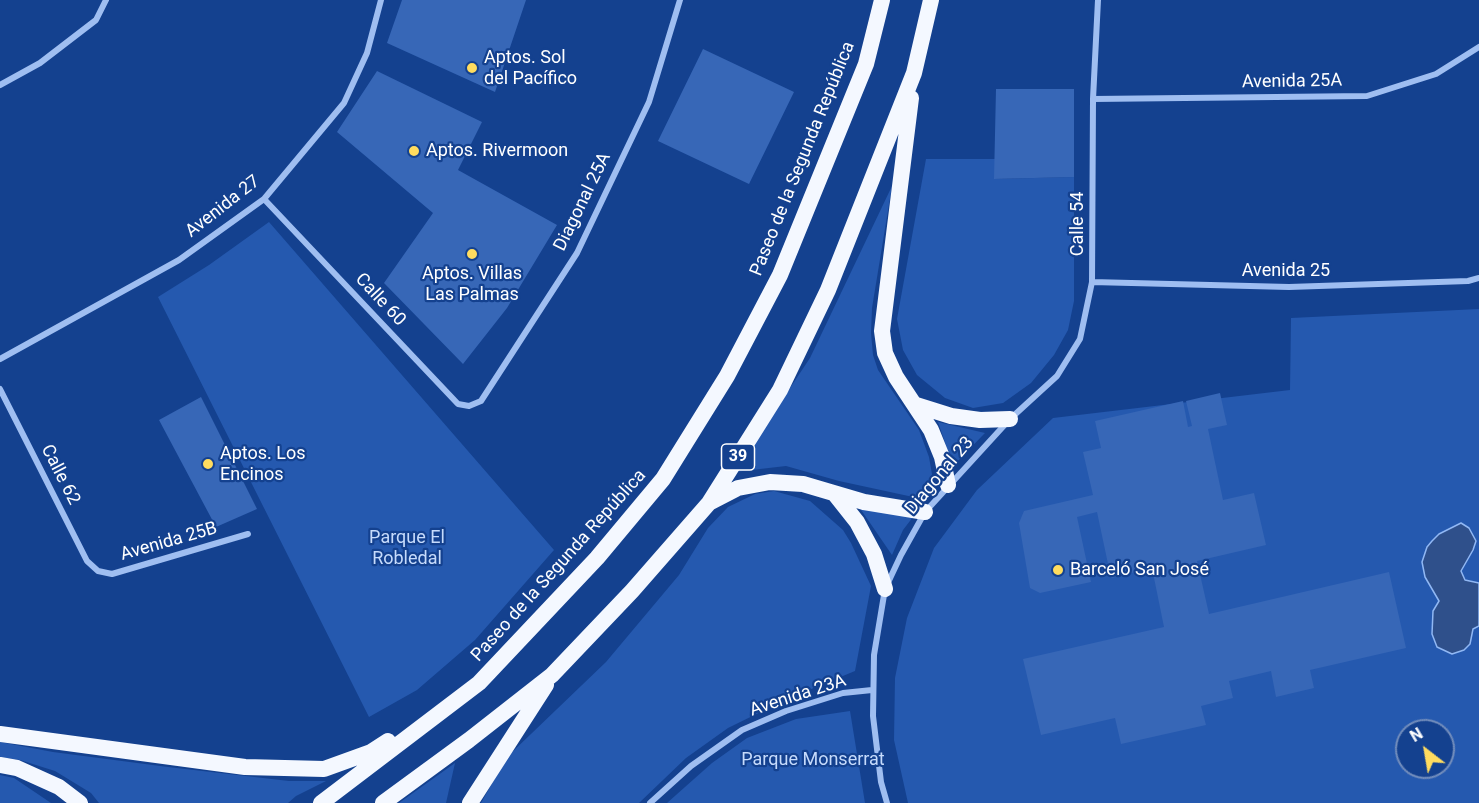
<!DOCTYPE html>
<meta charset="utf-8">
<style>
body{margin:0}
#map{position:relative;width:1479px;height:803px;overflow:hidden;background:#14418f;font-family:Roboto,sans-serif}
canvas{display:block}
.north{position:absolute;left:1395px;top:719px;width:60px;height:60px;box-sizing:border-box;background:#14418f;border:2px solid #728dbc;border-radius:50%;rotate:329deg;font-size:16px;font-weight:700;line-height:24px;text-align:center;color:#fff}
.north::after{content:'';display:block;margin:auto;width:21px;height:27px;background:#ffdc5f;clip-path:polygon(50% 0,100% 100%,50% 72%,0 100%)}
</style>
<div id="map">
<canvas width="1479" height="803"></canvas>
<div class="north">N</div>
</div>
<script>
const g = document.querySelector('canvas').getContext('2d');
g.lineJoin = 'round';
function fill(path, color) { g.fillStyle = color; g.fill(path, 'evenodd'); }
const poly = rows => new Path2D(rows.map(r => 'M' + r).join(''));
function strokePath(path, color, width, dash) { g.strokeStyle = color; g.lineWidth = width; g.lineCap = dash ? 'butt' : 'round'; g.setLineDash(dash || []); g.stroke(path); }
function label(font, color, halo, rows, align = 'center') {
  g.font = font + ' Roboto,sans-serif'; g.lineWidth = 4.5; g.setLineDash([]); g.textBaseline = 'middle'; g.strokeStyle = halo; g.fillStyle = color; for (const [text, x, y, turn = 0] of rows) {
    g.save(); g.translate(x, y); g.rotate((+turn || 0) * Math.PI / 180); g.textAlign = isNaN(turn) ? turn : align; if (halo) g.strokeText(text, 0, 0); g.fillText(text, 0, 0); g.restore();
  }
}
fill(poly([
 [926,159,995,159,995,179,1074,177,1074,301,1068,330,1054,355,1031,383,1003,403,973,408,945,398,917,375,903,350,897,319],
 [892,186,872,308,871,333,873,355,878,370,919,430,929,457,934,486,927,500,839,481,786,466,734,472,810,358],
 [269,222,554,550,475,640,417,690,369,717,158,297,209,265],
 [1479,309,1479,803,908,803,894,740,895,678,907,618,934,548,977,490,1053,418,1290,390,1291,318],
 [1407,731,1443,731,1443,767,1407,767],
 [938,422,985,433,953,466],
 [774,491,810,501,843,530,851,543,871,586,855,671,787,699,728,728,686,758,639,803,481,803,507,757,606,662,679,575,708,528,728,507,755,494],
 [857,504,913,517,903,530,892,555],
 [850,711,865,803,667,803,712,763,747,738,796,719],
 [0,742,53,752,168,767,289,781,326,781,296,796,288,803,99,803,91,793,55,771,20,760,0,757],
 [455,763,446,803,399,803],
 [0,775,14,778,51,803,0,803]
]), '#2559af');
const water = poly([
 [1461,523,1469,528,1476,541,1473,550,1461,571,1465,580,1479,583,1479,626,1473,629,1470,644,1464,650,1452,654,1437,647,1432,634,1433,611,1439,601,1425,577,1422,562,1427,547,1432,541,1439,534,1461,523]
]);
fill(water, '#2f508b');
strokePath(water, '#91b8f4', 1.5);
fill(poly([
 [402,0,526,0,495,92,387,43],
 [703,49,794,92,749,184,658,141],
 [377,71,482,122,458,170,557,225,507,308,463,364,384,283,433,213,337,132],
 [996,89,1074,89,1074,177,994,179],
 [1220,393,1227,425,1208,429,1223,500,1254,493,1266,545,1197,561,1209,614,1389,572,1406,648,1310,670,1314,688,1276,697,1271,671,1229,681,1233,698,1201,706,1206,725,1121,744,1115,718,1041,735,1023,659,1164,627,1152,568,1111,578,1097,512,1077,517,1091,582,1040,593,1030,588,1019,523,1024,511,1093,495,1083,452,1101,448,1095,421,1183,401,1188,427,1192,426,1186,401],
 [201,397,257,509,216,527,159,420]
]), '#3767b7');
strokePath(poly([
 [0,85,40,63,96,20,106,0],
 [1093,99,1367,96,1436,74,1479,47],
 [264,199,458,404,469,406,481,401,577,253,649,102,680,0],
 [1092,282,1289,287,1468,281,1479,278],
 [0,359,179,260,264,199,344,103,367,53,381,0],
 [0,389,87,561,98,571,112,574,248,534],
 [650,803,691,766,742,730,786,711,843,693,872,690],
 [887,803,881,782,873,716,874,655,885,589,901,555,925,512,1010,419,1057,376,1080,339,1092,282,1093,99,1098,0]
]), '#9fbef1', 6);
strokePath(poly([
 [911,98,882,331,885,353,896,377,931,430,942,457,948,485],
 [916,405,951,416,980,420,1010,419],
 [834,493,857,522,874,554,885,589],
 [709,503,738,488,770,482,803,484,864,502,925,512],
 [0,734,245,767,324,769,371,752,388,741],
 [0,765,17,768,59,787,80,803],
 [321,803,479,683,597,558,663,479,727,376,780,275,866,64,882,0],
 [383,803,469,740,552,675,632,591,709,503,780,390,828,290,914,73,931,0],
 [470,803,546,685]
]), '#f4f8ff', 16);
for (const [x, y, r, color] of [
 [472,68,6,"#ffdc5f"],
 [414,151,6,"#ffdc5f"],
 [472,254,6,"#ffdc5f"],
 [208,464,6,"#ffdc5f"],
 [1058,570,6,"#ffdc5f"]
]) { const dot = new Path2D(); dot.arc(x, y, r, 0, 2 * Math.PI); g.fillStyle = color; g.fill(dot); strokePath(dot, '#14418f', 2); }
for (const [x, y, w] of [
 [738,457,33]
]) { const box = new Path2D(); box.roundRect(x - w / 2, y - 13, w, 26, 4.5); g.fillStyle = '#14418f'; g.fill(box); strokePath(box, '#fff', 1.5); }
label('bold 16px', '#fff', null, [
 ["39",738,457]
]);
label('18px', '#fff', '#14418f', [
 ["Aptos. Sol",484,58],
 ["del Pacífico",484,79],
 ["Aptos. Rivermoon",426,151],
 ["Aptos. Villas",472,274,"center"],
 ["Las Palmas",472,295,"center"],
 ["Aptos. Los",220,454],
 ["Encinos",220,475],
 ["Barceló San José",1070,570]
], 'left');
label('18px', '#fff', '#14418f', [
 ["Avenida 25A",1292,82,-1],
 ["Paseo de la Segunda República",803,159,-68],
 ["Diagonal 25A",583,202,-64],
 ["Avenida 27",223,207,-38],
 ["Calle 54",1078,224,-90],
 ["Avenida 25",1286,271],
 ["Calle 60",380,300,47],
 ["Calle 62",60,475,63],
 ["Diagonal 23",940,476,-50],
 ["Avenida 25B",169,542,-16],
 ["Paseo de la Segunda República",559,566,-48],
 ["Avenida 23A",798,696,-18]
]);
label('18px', '#c6dbfc', '#14418f', [
 ["Parque El",407,538],
 ["Robledal",407,559],
 ["Parque Monserrat",813,760]
]);
</script>
